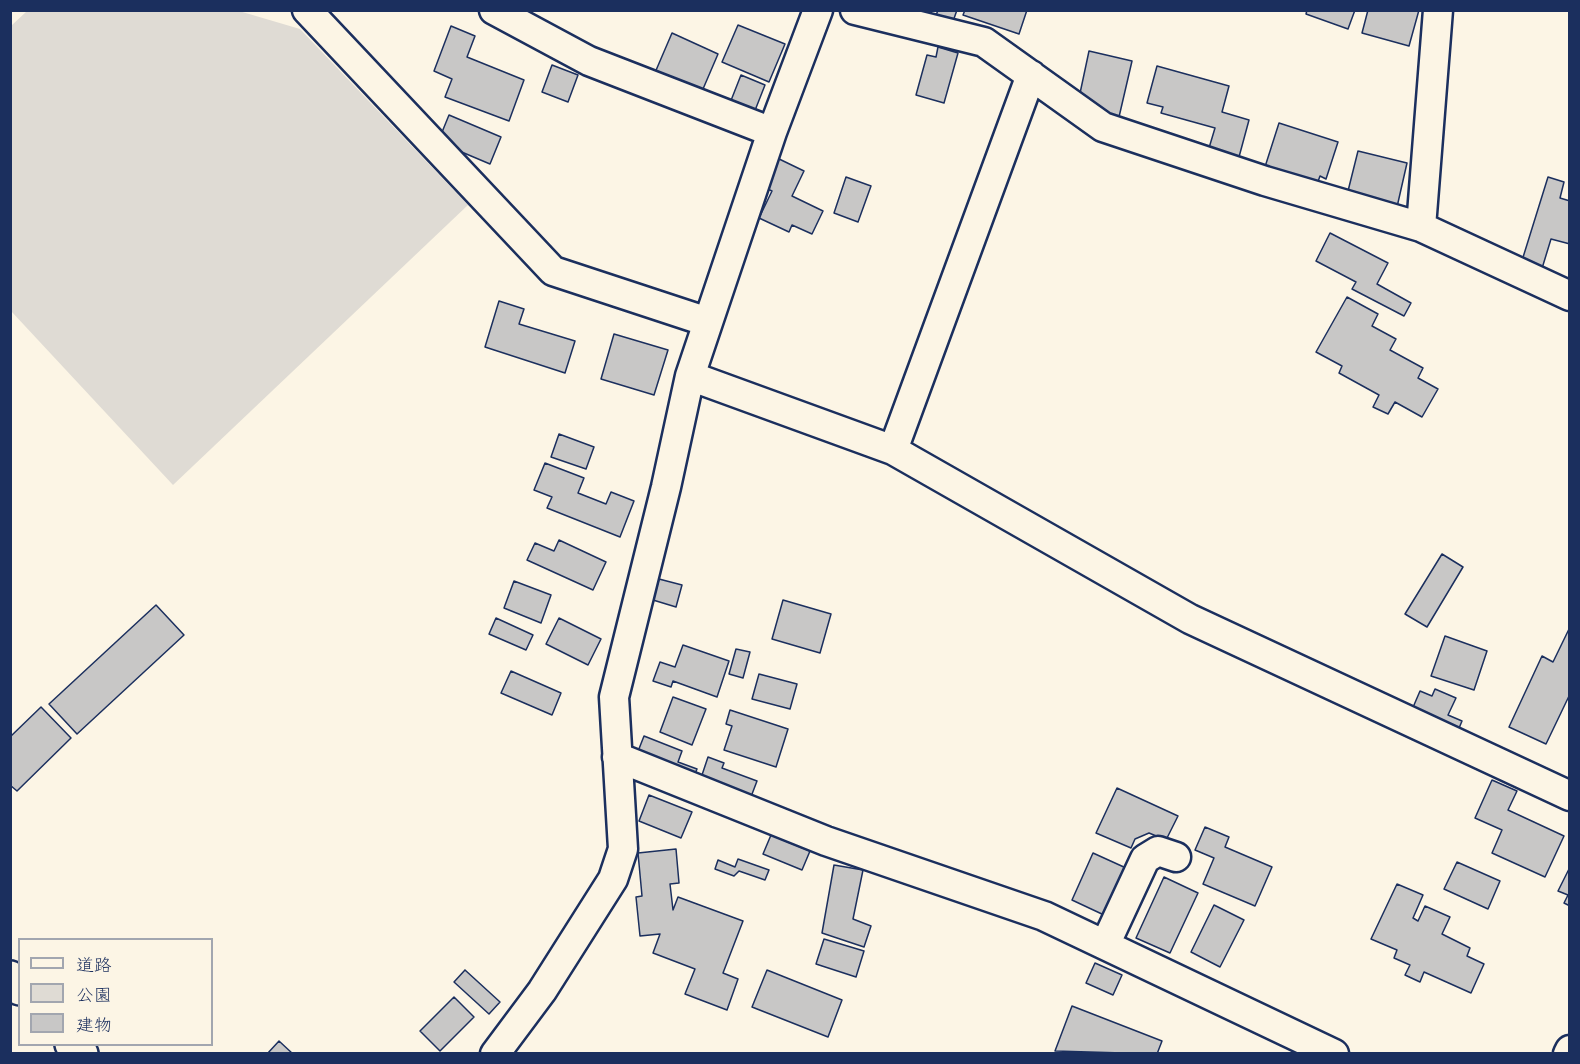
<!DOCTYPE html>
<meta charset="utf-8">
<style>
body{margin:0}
#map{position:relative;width:1580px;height:1064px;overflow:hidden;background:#fcf5e5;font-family:Pangolin,"Klee One",sans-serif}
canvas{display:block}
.frame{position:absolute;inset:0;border:12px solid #1b2f5e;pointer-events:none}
.legend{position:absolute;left:18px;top:938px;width:195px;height:108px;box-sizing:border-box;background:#fcf5e5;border:2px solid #a2a6af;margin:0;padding:8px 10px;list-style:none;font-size:18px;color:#1b2f5e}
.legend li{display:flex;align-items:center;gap:12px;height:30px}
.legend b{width:30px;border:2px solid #a2a6af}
</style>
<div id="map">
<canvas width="1580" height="1064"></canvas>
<div class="frame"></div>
<ul class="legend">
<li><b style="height:8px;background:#fcf5e5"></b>道路</li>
<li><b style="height:16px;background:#dfdbd4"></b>公園</li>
<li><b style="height:16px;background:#c8c7c6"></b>建物</li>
</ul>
</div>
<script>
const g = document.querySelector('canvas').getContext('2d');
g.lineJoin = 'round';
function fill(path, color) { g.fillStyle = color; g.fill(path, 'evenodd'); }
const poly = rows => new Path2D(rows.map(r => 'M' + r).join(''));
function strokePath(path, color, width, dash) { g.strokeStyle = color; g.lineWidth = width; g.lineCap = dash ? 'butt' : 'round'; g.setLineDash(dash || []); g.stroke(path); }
fill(poly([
 [27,11,239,11,300,29,468,205,173,485,11,311,11,26]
]), '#dfdbd4');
const building = poly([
 [938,10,957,10,951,27,934,21,938,10],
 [965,10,1027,10,1019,34,963,15,965,10],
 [1307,10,1355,10,1348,29,1306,14,1307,10],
 [1368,10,1419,10,1409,46,1362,33,1368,10],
 [738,25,785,44,769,82,722,62,738,25],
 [451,26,475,36,467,57,524,80,509,121,445,97,452,79,434,71,451,26],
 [672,33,718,54,700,96,654,75,672,33],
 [938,47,958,53,944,103,916,95,927,55,936,57,938,47],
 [1089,51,1132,61,1119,117,1094,111,1079,98,1089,51],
 [552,65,578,75,568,102,542,92,552,65],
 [1157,66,1229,86,1222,112,1249,120,1239,157,1209,148,1215,128,1161,113,1163,107,1147,103,1157,66],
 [741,75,765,85,754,113,730,103,741,75],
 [449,115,501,137,490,164,438,142,449,115],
 [1279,123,1338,142,1326,179,1320,176,1316,187,1264,170,1279,123],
 [1358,151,1407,163,1397,207,1347,195,1358,151],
 [775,157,804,171,792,196,823,211,812,234,792,225,789,232,759,218,772,191,761,186,775,157],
 [846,177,871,186,858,222,834,213,846,177],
 [1548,177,1564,182,1560,198,1570,201,1570,244,1551,239,1540,275,1520,267,1548,177],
 [1330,233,1388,263,1377,284,1411,303,1404,316,1352,289,1356,282,1316,261,1330,233],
 [1347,297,1378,314,1372,326,1396,339,1390,350,1423,368,1418,378,1438,389,1422,417,1395,402,1388,414,1373,407,1379,395,1339,373,1342,366,1316,352,1347,297],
 [499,301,524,309,519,324,575,341,565,373,485,347,499,301],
 [614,334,668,350,654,395,601,379,614,334],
 [559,434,594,447,586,469,551,457,559,434],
 [545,463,584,478,578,493,606,504,611,492,634,501,620,537,547,508,552,497,534,490,545,463],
 [559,540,606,562,593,590,527,560,535,543,554,551,559,540],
 [1442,554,1463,567,1427,627,1405,614,1442,554],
 [659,579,682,585,676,607,653,600,659,579],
 [514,581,551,595,541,623,504,608,514,581],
 [783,600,831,614,820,653,772,639,783,600],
 [156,605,184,635,77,734,49,704,156,605],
 [496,618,533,635,526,650,489,634,496,618],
 [559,618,601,639,588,665,546,644,559,618],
 [1570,627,1570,694,1546,744,1509,727,1542,656,1553,662,1570,627],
 [1445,636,1487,651,1474,690,1431,676,1445,636],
 [683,645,729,661,717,697,673,681,671,687,653,681,660,662,675,667,683,645],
 [736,649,750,652,743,678,729,674,736,649],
 [511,671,561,693,552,715,501,693,511,671],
 [759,674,797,684,790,709,752,699,759,674],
 [1435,689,1456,698,1448,715,1462,721,1457,733,1411,712,1420,691,1432,696,1435,689],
 [673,697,706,709,692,745,660,732,673,697],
 [41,707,71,738,17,791,10,785,10,737,41,707],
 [730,710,788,729,776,767,724,750,732,726,726,724,730,710],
 [644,736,682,751,678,762,697,769,692,781,635,759,644,736],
 [708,757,724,763,722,768,757,781,749,802,699,784,708,757],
 [1492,780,1517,791,1508,810,1564,836,1545,877,1492,853,1502,830,1475,818,1492,780],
 [1117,788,1178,816,1166,840,1149,833,1135,839,1131,848,1096,833,1117,788],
 [649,795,692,812,681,838,639,821,649,795],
 [1205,827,1229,837,1225,847,1272,867,1255,906,1203,884,1214,858,1195,850,1205,827],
 [771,835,810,851,802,870,763,854,771,835],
 [676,849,679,883,670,884,673,910,678,897,743,921,723,973,738,979,727,1010,685,994,695,969,653,953,660,934,640,936,636,897,642,896,638,853,676,849],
 [1093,853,1126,868,1104,915,1072,900,1093,853],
 [738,859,769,870,765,880,739,871,734,876,715,869,718,860,735,867,738,859],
 [1457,862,1500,881,1488,909,1444,889,1457,862],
 [834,865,863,870,853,919,871,926,864,947,822,933,834,865],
 [1570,867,1570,906,1564,903,1568,895,1558,891,1570,867],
 [1164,877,1198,893,1170,953,1136,938,1164,877],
 [1397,884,1423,895,1413,918,1418,921,1425,906,1450,917,1442,934,1470,948,1467,956,1484,964,1471,993,1424,972,1420,982,1405,975,1410,965,1394,958,1397,950,1371,939,1397,884],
 [1214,905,1244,920,1220,967,1191,952,1214,905],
 [824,939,864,951,856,977,816,964,824,939],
 [1095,963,1122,975,1113,995,1086,983,1095,963],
 [465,970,500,1002,489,1014,454,982,465,970],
 [767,970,842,1000,828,1037,752,1007,767,970],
 [454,997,474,1017,440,1051,420,1031,454,997],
 [1072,1006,1162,1041,1157,1054,1055,1051,1072,1006],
 [279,1041,293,1054,267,1054,279,1041]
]);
fill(building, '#c8c7c6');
strokePath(building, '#1b2f5e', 1.5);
const street = poly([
 [307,10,553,271,708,322],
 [494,10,589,61,772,132],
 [855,10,984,42,1103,127,1265,181,1421,227,1570,296],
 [1421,227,1438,10],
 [690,376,893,450,1190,619,1570,796],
 [893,450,1031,75],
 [617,757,826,841,1044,916,1334,1054],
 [1105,945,1145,859,1158,851,1176,857],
 [495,1054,542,991,613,879,623,849,614,697,666,487,690,376,772,132,818,10],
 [1568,1054,1570,1050]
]);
const secondary = poly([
 [10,978,20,988],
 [72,1044,81,1054]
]);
strokePath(street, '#1b2f5e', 33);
strokePath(secondary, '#1b2f5e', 38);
strokePath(street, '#fcf5e5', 28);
strokePath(secondary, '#fcf5e5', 33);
</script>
